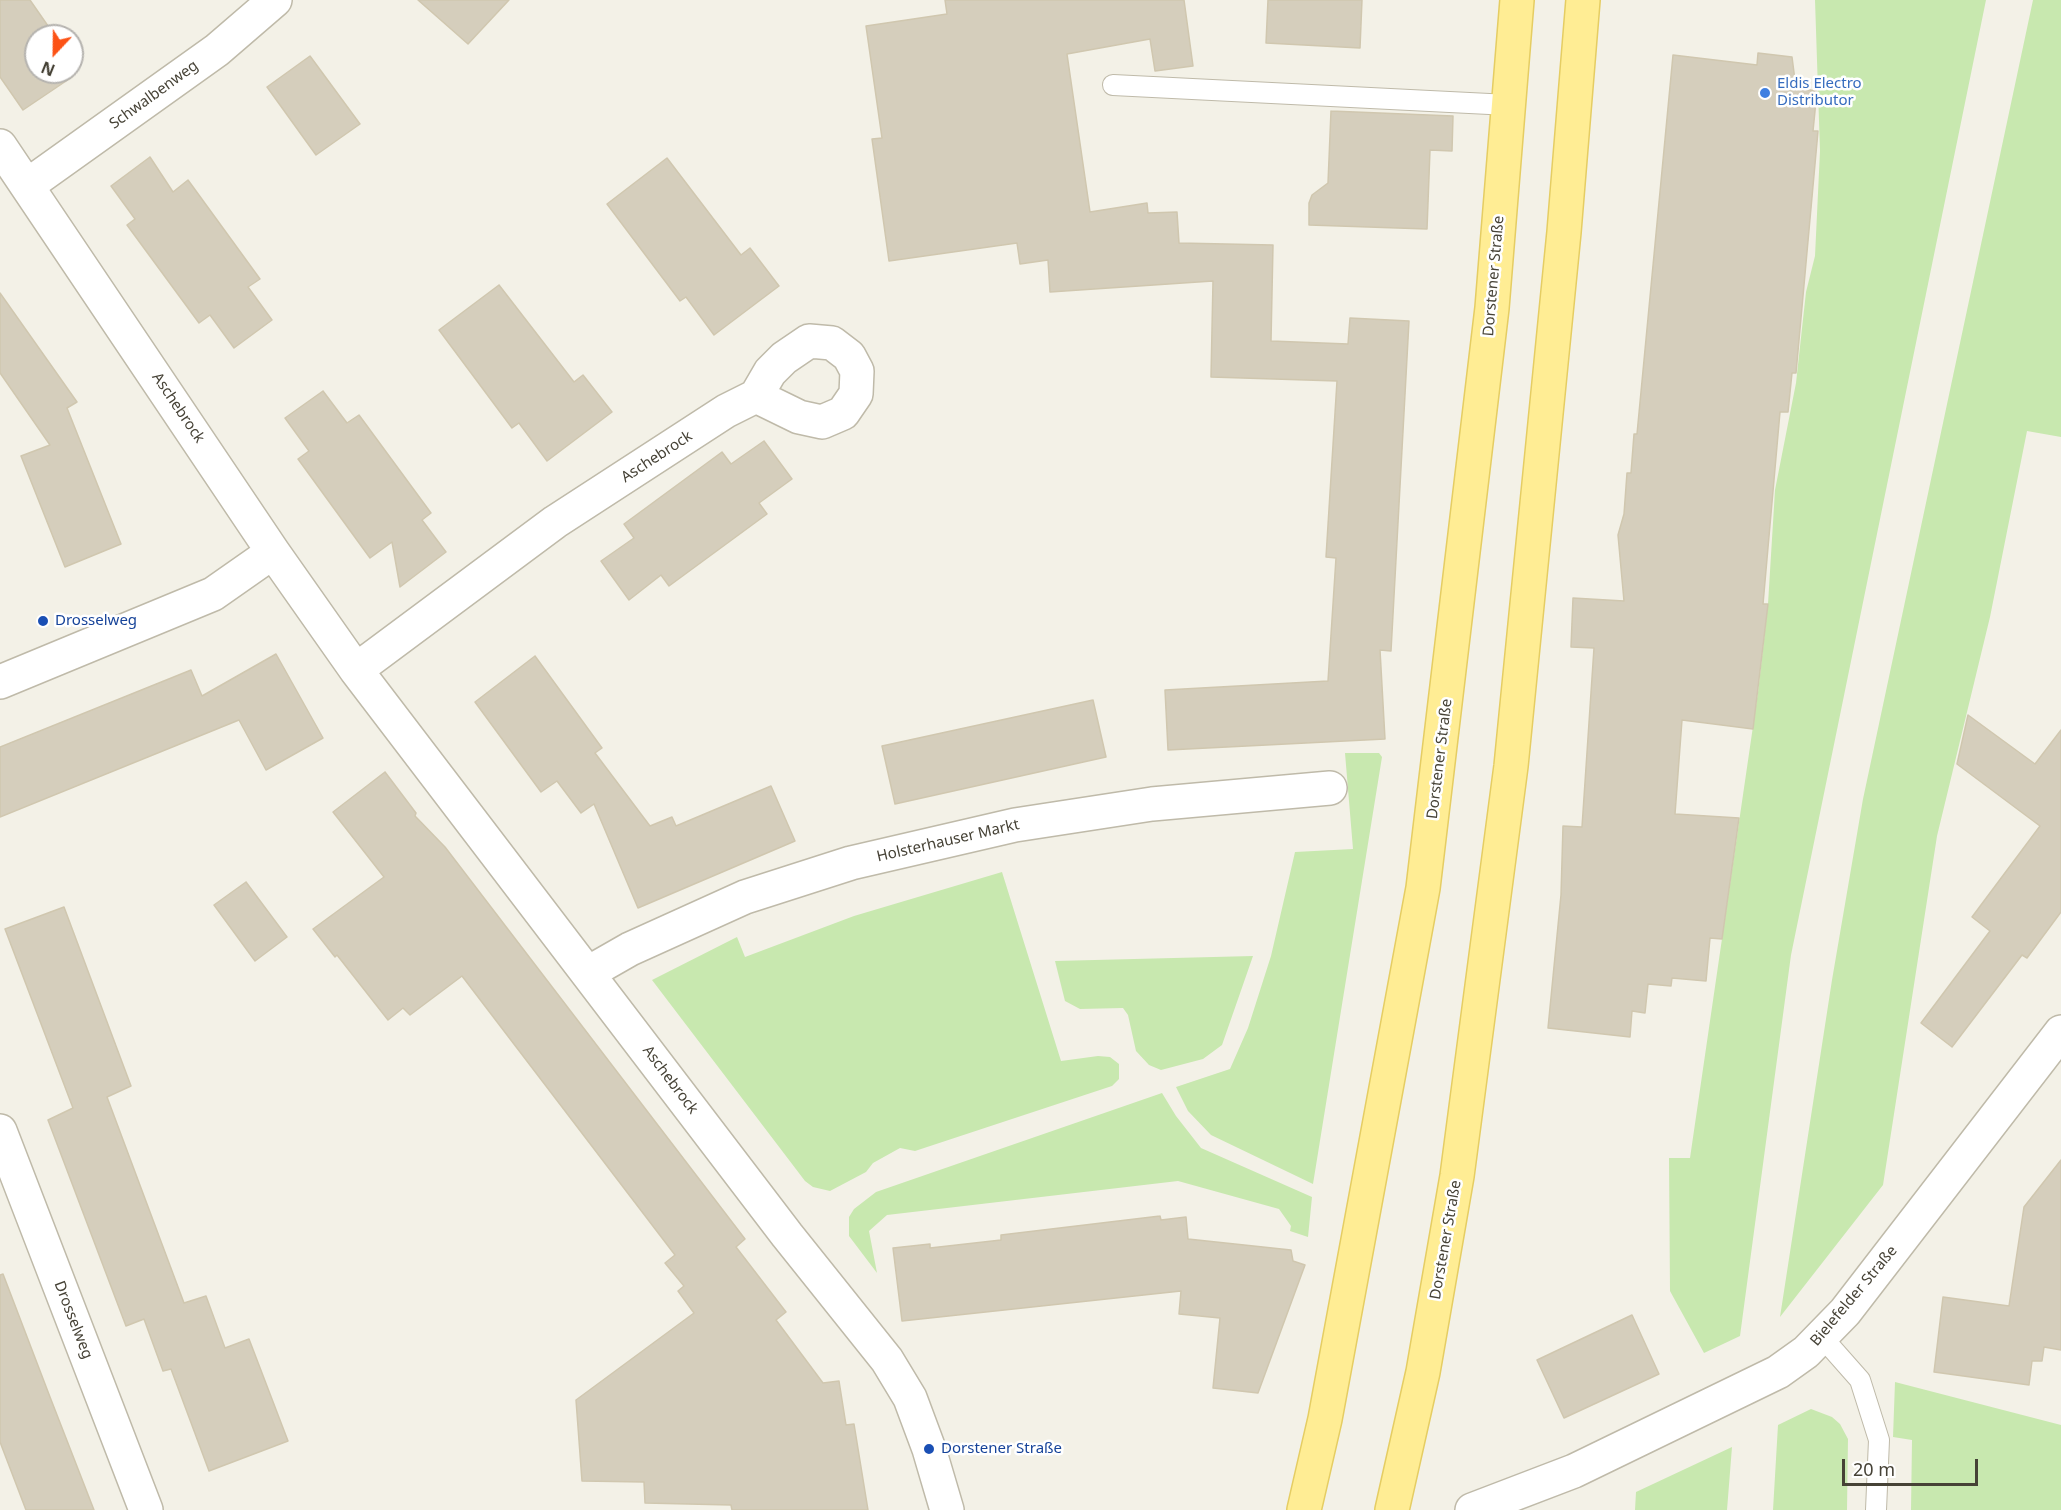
<!DOCTYPE html>
<meta charset="utf-8">
<style>
body{margin:0}
#map{position:relative;width:2061px;height:1510px;overflow:hidden;background:#f3f1e7;font-family:"Noto Sans",sans-serif}
canvas{display:block}
.north{position:absolute;left:24px;top:24px;width:60px;height:60px;box-sizing:border-box;background:#fff;border:2px solid #b5b3af;border-radius:50%;rotate:202deg;font-size:16px;font-weight:700;line-height:24px;text-align:center;color:#464236}
.north::after{content:'';display:block;margin:auto;width:21px;height:27px;background:#fc5215;clip-path:polygon(50% 0,100% 100%,50% 72%,0 100%)}
.scale{position:absolute;left:1842px;top:1459px;width:136px;height:27px;box-sizing:border-box;border:3px solid #464236;border-top:0;padding-left:8px;font-size:18px;line-height:21px;white-space:nowrap;color:#464236;-webkit-text-stroke:4px #fff;paint-order:stroke}
</style>
<div id="map">
<canvas width="2061" height="1510"></canvas>
<div class="north">N</div>
<div class="scale">20 m</div>
</div>
<script>
const g = document.querySelector('canvas').getContext('2d');
g.lineJoin = 'round';
function fill(path, color) { g.fillStyle = color; g.fill(path, 'evenodd'); }
const poly = rows => new Path2D(rows.map(r => 'M' + r).join(''));
function strokePath(path, color, width, dash) { g.strokeStyle = color; g.lineWidth = width; g.lineCap = dash ? 'butt' : 'round'; g.setLineDash(dash || []); g.stroke(path); }
function label(font, color, halo, rows, align = 'center') {
  g.font = font + ' "Noto Sans",sans-serif'; g.lineWidth = 5; g.setLineDash([]); g.textBaseline = 'middle'; g.strokeStyle = halo; g.fillStyle = color; for (const [text, x, y, turn = 0] of rows) {
    g.save(); g.translate(x, y); g.rotate((+turn || 0) * Math.PI / 180); g.textAlign = isNaN(turn) ? turn : align; if (halo) g.strokeText(text, 0, 0); g.fillText(text, 0, 0); g.restore();
  }
}
fill(poly([
 [1815,0,1986,0,1791,955,1740,1336,1704,1353,1670,1291,1669,1158,1690,1158,1758,692,1768,604,1775,490,1796,383,1806,292,1815,256,1820,151],
 [2033,0,2061,0,2061,437,2027,431,1990,617,1937,836,1883,1185,1780,1317,1832,980,1863,799],
 [1345,753,1379,753,1382,757,1313,1184,1211,1135,1188,1111,1176,1087,1230,1069,1248,1028,1271,956,1295,852,1353,849],
 [1002,872,1061,1061,1098,1056,1110,1057,1119,1064,1119,1079,1112,1086,915,1151,900,1148,873,1163,866,1172,830,1191,813,1187,805,1181,652,980,737,937,745,957,854,916],
 [1253,956,1222,1045,1203,1059,1161,1070,1149,1065,1136,1051,1128,1015,1123,1008,1080,1009,1065,1001,1055,961],
 [1162,1093,1176,1116,1201,1148,1312,1197,1308,1237,1290,1231,1291,1226,1279,1209,1178,1181,887,1215,869,1231,877,1273,849,1236,849,1217,854,1209,876,1192],
 [1895,1382,2061,1425,2061,1510,1911,1510,1912,1440,1893,1437],
 [1811,1409,1832,1417,1840,1424,1848,1439,1847,1510,1773,1510,1778,1425],
 [1732,1447,1727,1510,1635,1510,1636,1492]
]), '#c8e8af');
const building = poly([
 [0,0,30,0,55,36,36,36,36,72,68,72,72,77,23,110,0,77,0,0],
 [418,0,509,0,468,44,418,0],
 [945,0,1184,0,1193,66,1155,71,1150,39,1067,54,1090,212,1147,203,1148,213,1177,212,1179,243,1273,245,1271,341,1348,344,1350,318,1409,321,1391,651,1380,650,1385,739,1168,750,1165,690,1328,681,1336,558,1326,557,1337,381,1211,377,1213,281,1050,292,1048,260,1020,264,1017,243,889,261,872,139,882,138,866,26,947,14,945,0],
 [1268,0,1362,0,1360,48,1266,43,1268,0],
 [1758,53,1792,57,1796,88,1817,91,1813,131,1818,131,1796,373,1792,373,1788,412,1780,412,1763,604,1768,604,1753,729,1682,720,1675,814,1739,818,1722,939,1710,938,1706,981,1672,978,1671,986,1648,984,1645,1013,1632,1011,1630,1037,1548,1028,1561,895,1563,826,1582,827,1594,648,1571,647,1573,598,1624,601,1618,535,1624,514,1627,473,1631,473,1634,434,1637,434,1673,55,1757,65,1758,53],
 [310,56,360,124,316,155,267,87,310,56],
 [1331,111,1453,116,1452,151,1430,150,1427,229,1309,225,1309,203,1312,195,1328,183,1331,111],
 [150,157,173,192,188,180,260,279,248,287,272,320,234,348,210,315,199,323,127,225,135,219,111,186,150,157],
 [667,158,741,255,750,248,779,286,714,335,686,297,680,301,607,204,667,158],
 [499,285,574,382,583,375,612,412,547,461,519,423,512,428,439,330,499,285],
 [0,293,77,402,67,408,121,544,65,567,21,456,50,445,0,373,0,293],
 [323,391,347,423,359,415,431,513,422,520,446,552,400,587,392,542,370,558,298,459,309,451,285,418,323,391],
 [764,441,792,479,759,503,767,514,669,586,661,575,629,600,601,561,634,538,624,524,722,452,731,464,764,441],
 [276,654,323,738,266,770,239,720,0,817,0,747,191,670,202,696,276,654],
 [535,656,602,748,595,753,650,826,672,817,676,826,771,786,795,841,638,908,594,804,581,813,557,781,541,792,475,702,535,656],
 [1093,700,1106,757,895,804,882,746,1093,700],
 [1968,715,2035,764,2061,730,2061,912,2027,958,2022,955,1952,1047,1921,1023,1990,931,1972,917,2040,826,1957,764,1968,715],
 [385,772,416,813,415,816,445,847,745,1239,736,1247,786,1312,776,1320,823,1383,839,1381,846,1425,854,1424,868,1510,732,1510,731,1505,645,1503,644,1482,582,1481,576,1400,694,1313,678,1291,684,1286,665,1263,675,1255,462,976,410,1015,403,1008,388,1020,337,955,335,957,313,929,384,877,333,812,385,772],
 [246,882,287,937,255,961,214,905,246,882],
 [64,907,131,1086,107,1097,184,1303,206,1296,225,1348,249,1339,288,1441,209,1471,171,1369,163,1371,144,1319,126,1326,48,1120,73,1108,5,929,64,907],
 [2061,1160,2061,1350,2044,1347,2042,1361,2032,1361,2029,1385,1934,1372,1943,1297,2009,1306,2024,1207,2061,1160],
 [1160,1216,1161,1220,1186,1217,1188,1239,1291,1250,1293,1261,1305,1265,1258,1393,1213,1388,1220,1318,1179,1314,1181,1291,902,1321,893,1248,930,1244,930,1248,1001,1240,1001,1235,1160,1216],
 [3,1274,50,1397,94,1510,26,1510,0,1442,0,1275,3,1274],
 [1632,1315,1659,1374,1564,1418,1537,1360,1632,1315]
]);
fill(building, '#d5cebc');
strokePath(building, '#d0c7af', 1.5);
const lane = poly([
 [1113,85,1509,105],
 [1822,1337,1860,1380,1879,1440,1876,1510]
]);
const street = poly([
 [0,146,273,552,356,670,787,1235,887,1360,910,1398,929,1449,947,1510],
 [28,185,217,50,275,0],
 [356,670,555,522,726,411,756,396,770,372,784,358,809,341,832,343,849,356,857,371,856,394,843,413,822,422,799,417,756,396],
 [0,682,213,594,273,552],
 [588,973,630,949,745,897,851,863,1015,825,1152,804,1330,788],
 [0,1131,146,1510],
 [1472,1510,1574,1471,1778,1372,1806,1352,1845,1312,2061,1032]
]);
const primary = poly([
 [1304,1510,1325,1419,1423,888,1492,308,1517,0],
 [1392,1510,1423,1372,1457,1176,1511,766,1564,232,1583,0]
]);
strokePath(lane, '#bfbaa9', 22);
strokePath(street, '#bfbaa9', 36);
strokePath(primary, '#e5cd63', 36);
strokePath(lane, '#fff', 20);
strokePath(street, '#fff', 33);
strokePath(primary, '#ffed94', 33);
for (const [x, y, r, color] of [
 [1765,93,6,"#3f7fe0"],
 [43,621,6,"#1a4fb4"],
 [929,1449,6,"#1a4fb4"]
]) { const dot = new Path2D(); dot.arc(x, y, r, 0, 2 * Math.PI); g.fillStyle = color; g.fill(dot); strokePath(dot, '#fff', 2); }
label('15px', '#366cbe', '#fff', [
 ["Eldis Electro",1777,84],
 ["Distributor",1777,101]
], 'left');
label('15px', '#464236', '#fff', [
 ["Schwalbenweg",154,95,-36],
 ["Dorstener Straße",1494,276,-85],
 ["Aschebrock",178,408,56],
 ["Aschebrock",657,457,-33],
 ["Dorstener Straße",1440,759,-83],
 ["Holsterhauser Markt",948,841,-13],
 ["Aschebrock",670,1080,53],
 ["Dorstener Straße",1446,1240,-80],
 ["Bielefelder Straße",1854,1296,-50],
 ["Drosselweg",73,1320,69]
]);
label('15px', '#164399', '#fff', [
 ["Drosselweg",55,621],
 ["Dorstener Straße",941,1449]
], 'left');
</script>
